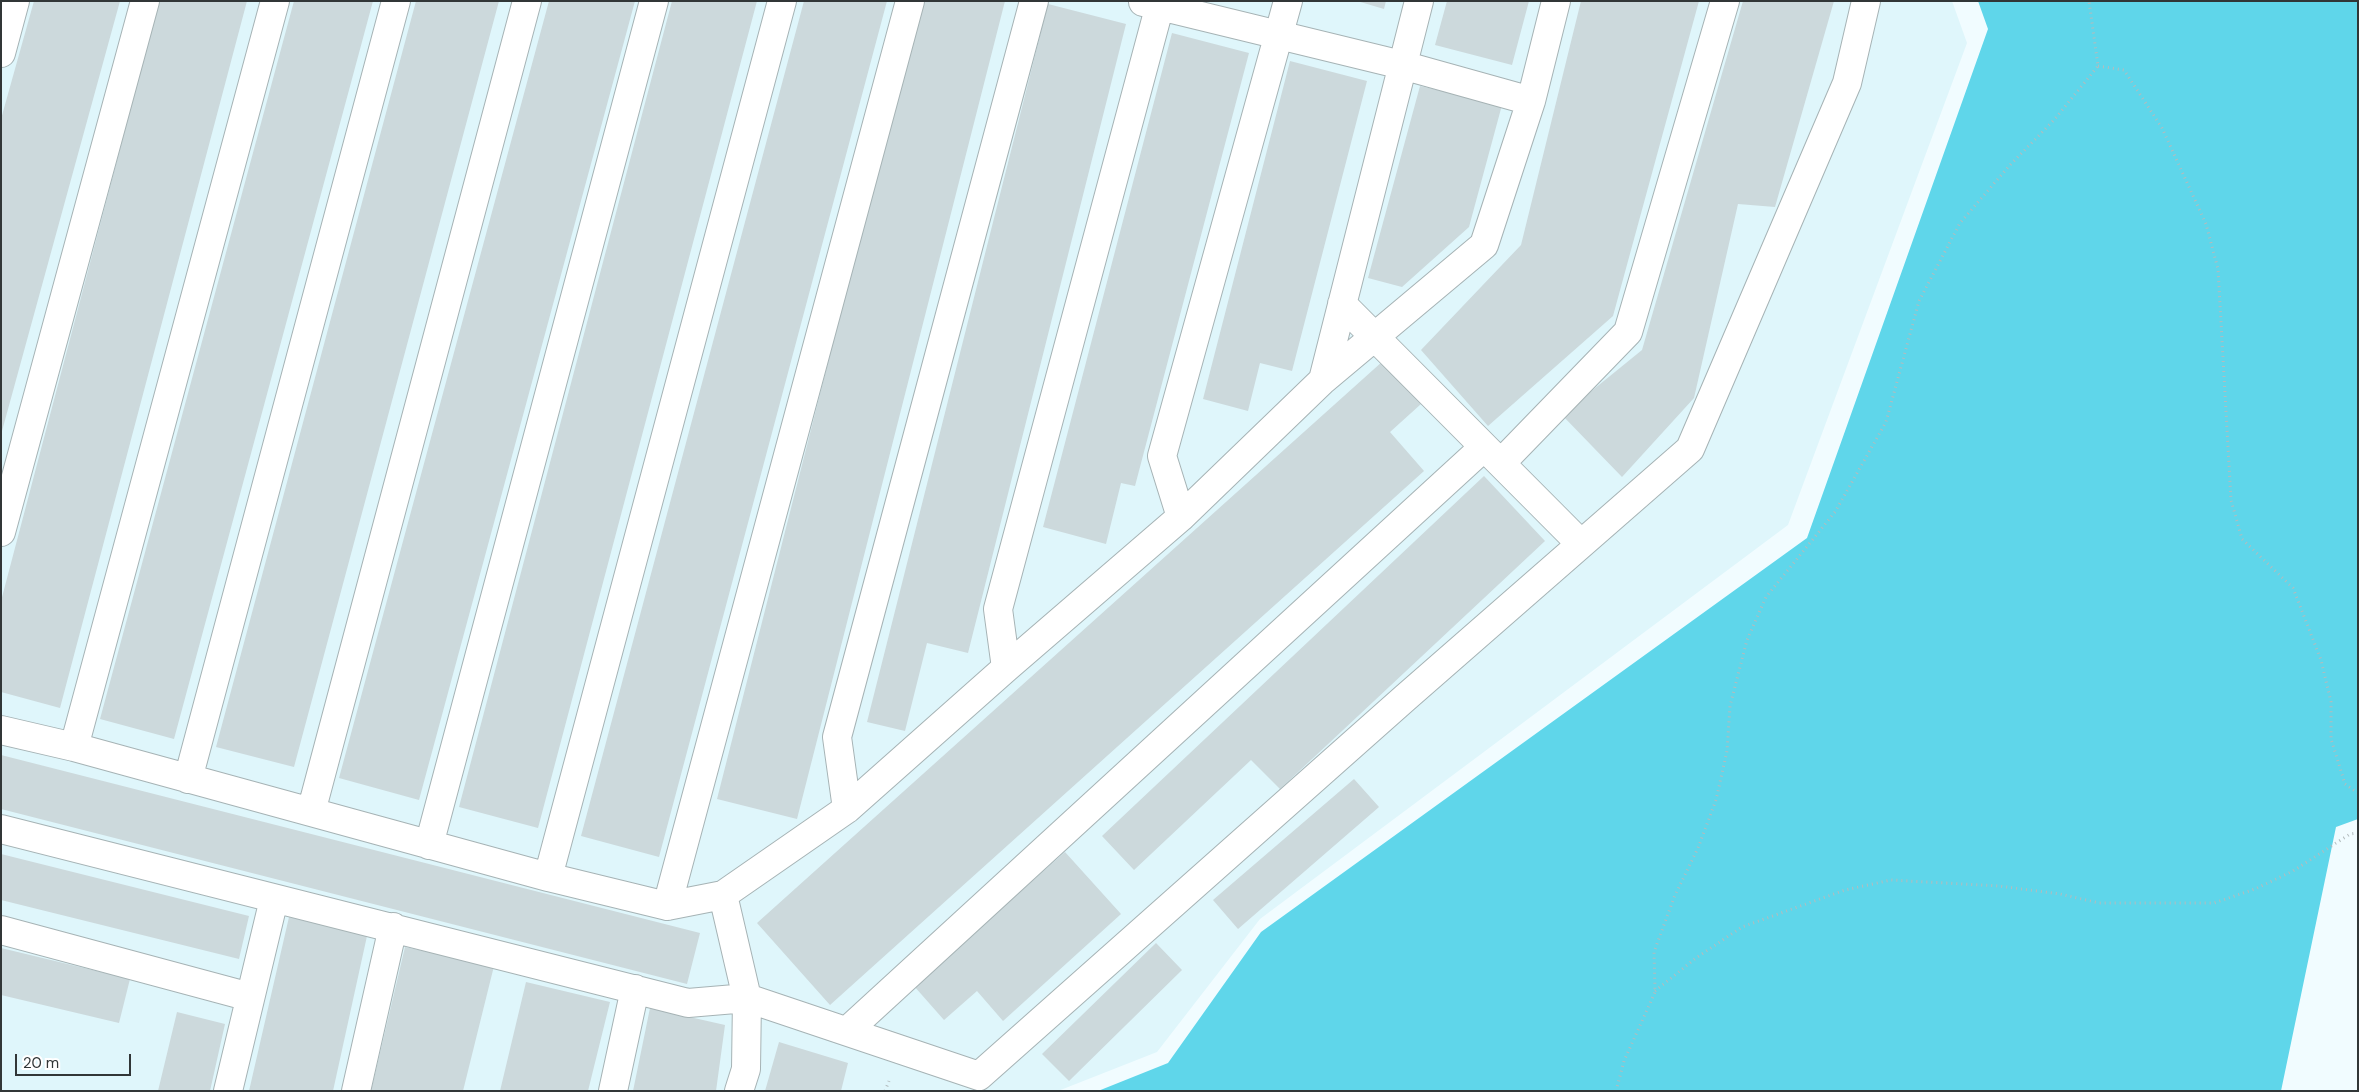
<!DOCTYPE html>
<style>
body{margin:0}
#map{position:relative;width:2359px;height:1092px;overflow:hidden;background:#f1fcff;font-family:"DM Sans",sans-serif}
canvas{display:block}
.frame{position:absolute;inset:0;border:2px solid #313637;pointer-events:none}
.scale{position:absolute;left:15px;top:1054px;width:116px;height:22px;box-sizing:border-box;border:2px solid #313637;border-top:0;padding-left:6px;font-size:15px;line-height:18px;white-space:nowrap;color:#313637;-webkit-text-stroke:4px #fff;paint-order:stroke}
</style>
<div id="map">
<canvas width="2359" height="1092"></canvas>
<div class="frame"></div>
<div class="scale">20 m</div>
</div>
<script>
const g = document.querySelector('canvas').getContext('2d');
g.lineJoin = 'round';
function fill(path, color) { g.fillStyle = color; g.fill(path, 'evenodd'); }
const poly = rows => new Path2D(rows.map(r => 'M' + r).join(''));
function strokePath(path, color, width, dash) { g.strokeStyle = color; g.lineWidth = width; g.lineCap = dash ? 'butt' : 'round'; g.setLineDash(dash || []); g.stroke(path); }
fill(poly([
 [1,1,1952,1,1967,43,1788,525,1260,919,1157,1052,1058,1091,1,1091]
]), '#dff6fb');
fill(poly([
 [1978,1,2358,1,2358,819,2336,827,2281,1091,1098,1091,1168,1063,1261,932,1807,538,1988,29]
]), '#5fd6ea');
fill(poly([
 [34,1,120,1,2,431,1,119],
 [159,1,247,1,60,708,1,692,1,601],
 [294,1,373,1,174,739,100,719],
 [416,1,499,1,294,767,216,747],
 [549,1,635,1,419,800,339,778],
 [672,1,757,1,538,828,459,807],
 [804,1,887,1,659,857,581,836],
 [920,1,1005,1,797,819,717,799],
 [1357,1,1386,1,1384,9],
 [1447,1,1529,1,1512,65,1435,45],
 [1581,1,1699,1,1613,316,1488,426,1421,350,1521,245],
 [1743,1,1834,1,1775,207,1738,204,1694,398,1622,477,1562,415,1642,350],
 [1048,4,1126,24,968,653,927,643,905,731,867,722],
 [1172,33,1249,53,1135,486,1121,483,1106,544,1043,527],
 [1290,61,1367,81,1292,371,1260,363,1248,411,1203,399],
 [1420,86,1502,105,1469,227,1402,287,1368,278],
 [1383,361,1421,404,1390,432,1424,471,830,1005,757,923],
 [1484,476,1545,541,1280,789,1251,760,1134,870,1102,836],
 [1,755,700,933,687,984,1,809],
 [1354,779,1379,807,1238,929,1213,900],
 [1065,852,1121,914,1003,1021,977,991,944,1020,914,986],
 [1,854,249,916,239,959,1,900],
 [289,917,367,936,333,1091,249,1091],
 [1156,943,1182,970,1069,1081,1042,1054],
 [405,947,494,966,463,1091,371,1091],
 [1,948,130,979,119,1023,1,995],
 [526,982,610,1002,588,1091,500,1091],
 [650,1008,725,1025,716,1091,633,1091],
 [177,1012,225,1024,210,1091,158,1091],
 [779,1042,848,1063,841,1091,765,1091]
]), '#ccd9dc');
const minor = poly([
 [1143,2,1402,65,1531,101],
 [1,53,15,1],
 [1342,304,1581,544],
 [1323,380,1484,245,1531,101,1556,1],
 [1501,463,1628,332,1725,1],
 [1181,517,1162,456,1288,1],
 [1,532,145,1],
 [1006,668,998,609,1161,1],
 [1,730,74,747,548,877,667,906,723,895,847,809,1006,668,1181,517,1323,380,1419,1],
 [74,747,275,1],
 [188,779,396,1],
 [847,809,837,737,1034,1],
 [311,812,527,1],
 [1,829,688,1003,747,998,979,1076,1405,698,1690,449,1847,83,1866,1],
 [429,845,654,1],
 [548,877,782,1],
 [723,895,747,998,746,1069,739,1091],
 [667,906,910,1],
 [1,930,250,997],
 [847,1031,1484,447],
 [228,1091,274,899],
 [356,1091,393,927],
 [613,1091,635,989]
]);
strokePath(minor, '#a6b3b5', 30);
strokePath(poly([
 [2098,66,2124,70,2162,128,2206,224,2218,269,2231,500,2242,539,2293,588,2321,660,2331,702,2331,739,2345,784,2358,793],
 [1655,991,1696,958,1742,927,1845,890,1891,880,1999,886,2060,894,2099,903,2214,903,2255,889,2293,871,2350,834,2358,833],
 [885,1091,889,1081],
 [1616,1091,1624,1061,1655,992,1654,952,1675,895,1698,848,1716,800,1727,751,1730,706,1747,640,1766,597,1835,512,1886,422,1919,301,1960,223,2010,165,2054,120,2098,66,2089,1]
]), '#b3bcbe', 3, [1, 4]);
strokePath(minor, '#fff', 28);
</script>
